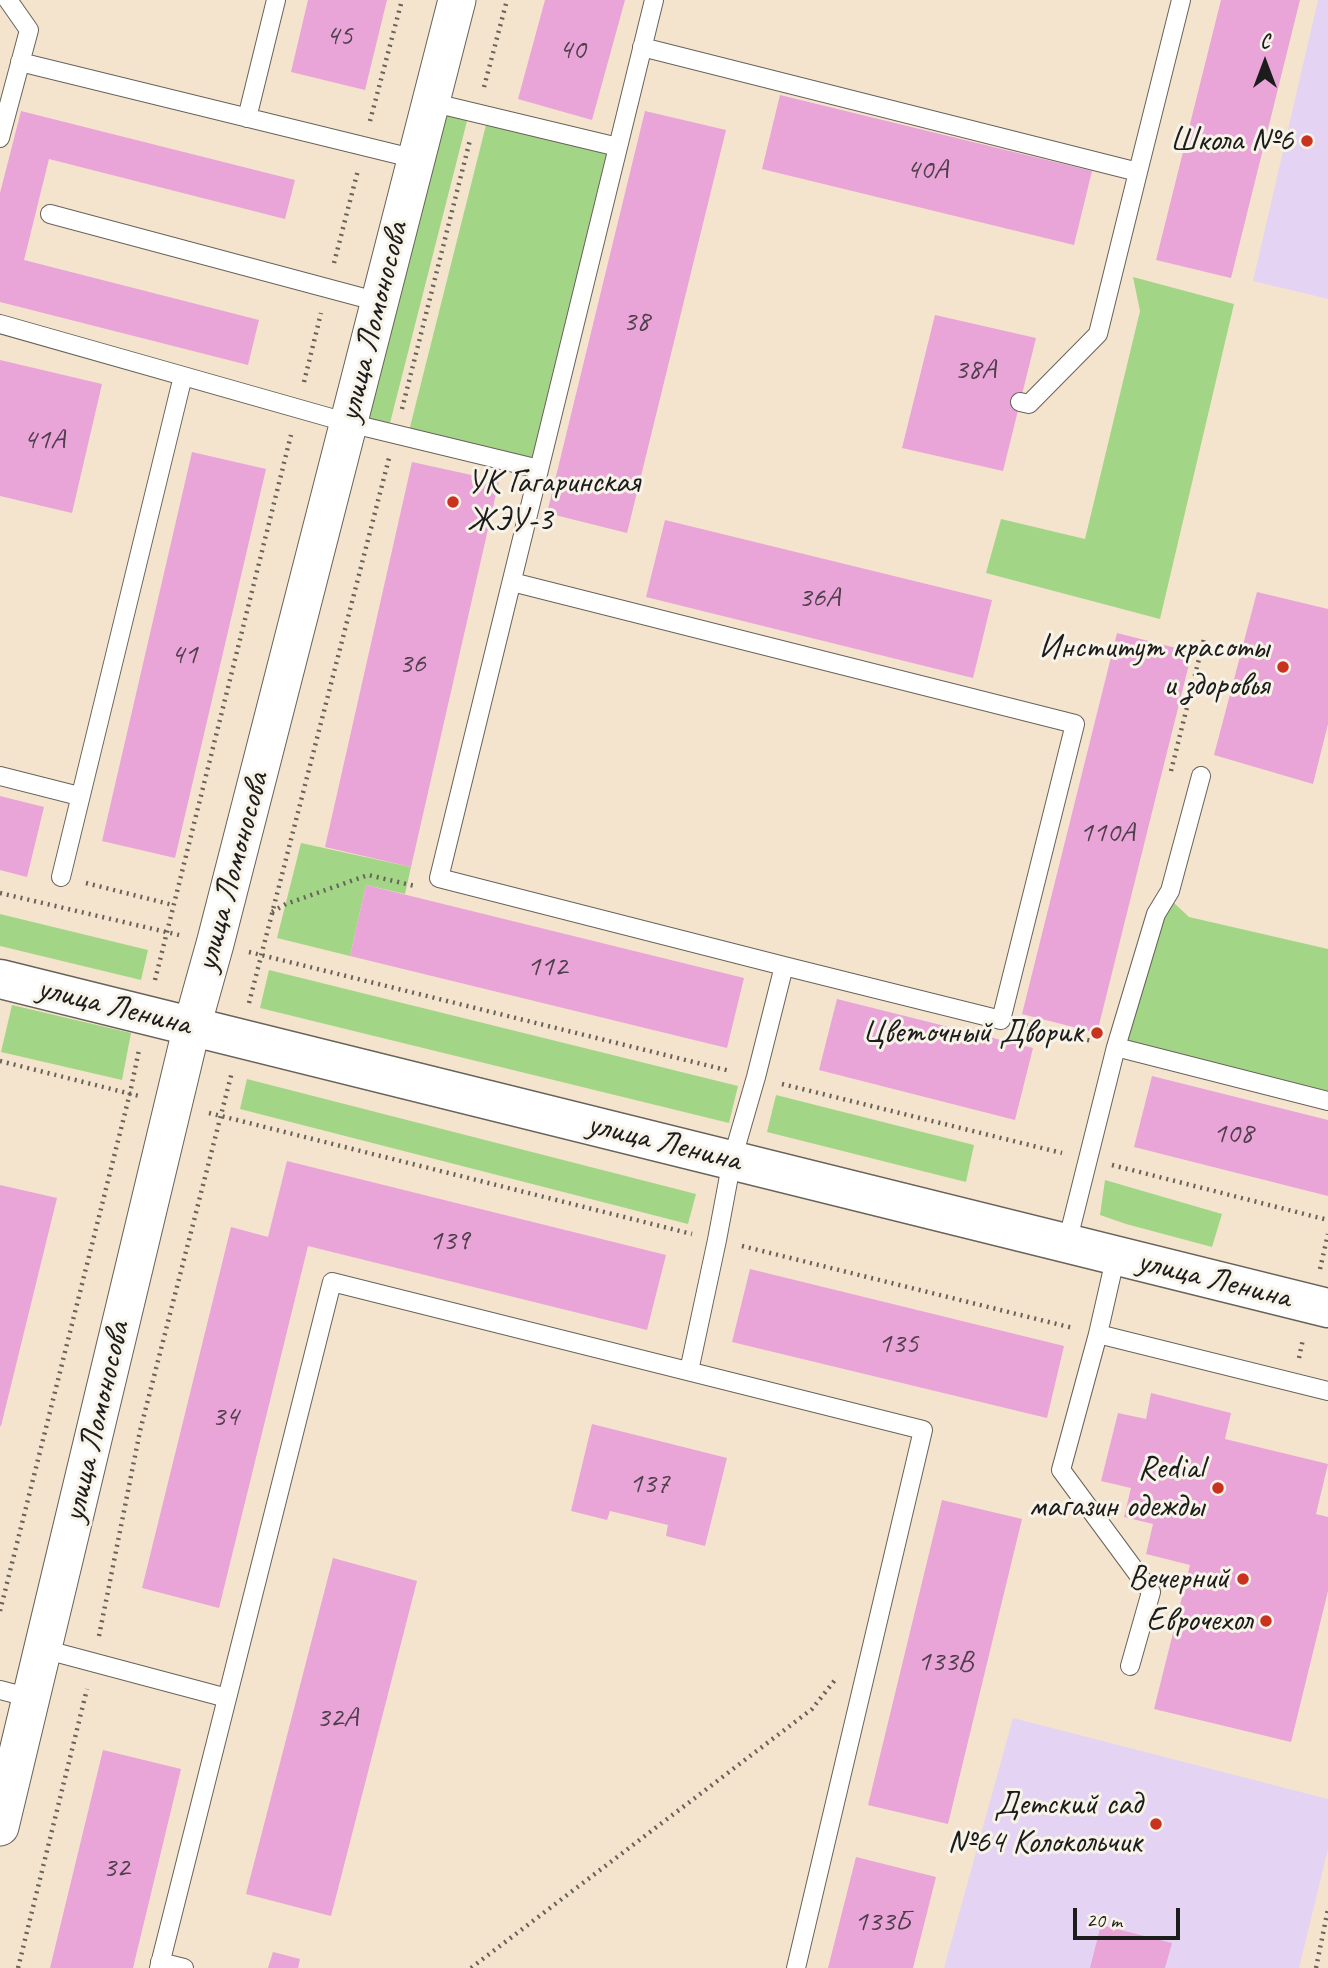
<!DOCTYPE html>
<meta charset="utf-8">
<style>
body{margin:0}
#map{position:relative;width:1328px;height:1968px;overflow:hidden;background:#f5e4cd;font-family:Caveat,sans-serif}
canvas{display:block}
.north{position:absolute;left:1230px;top:28px;width:70px;height:70px;-webkit-text-stroke:5px #f7f3e8;paint-order:stroke;rotate:0deg;font-size:19px;font-weight:700;line-height:28px;text-align:center;color:#1c1c1c}
.north::after{content:'';display:block;margin:auto;width:24px;height:32px;background:#1c1c1c;clip-path:polygon(50% 0,100% 100%,50% 72%,0 100%)}
.scale{position:absolute;left:1073px;top:1908px;width:107px;height:32px;box-sizing:border-box;border:4px solid #1c1c1c;border-top:0;padding-left:9px;font-size:21px;line-height:24px;white-space:nowrap;color:#1c1c1c;-webkit-text-stroke:5px #f7f3e8;paint-order:stroke}
</style>
<div id="map">
<canvas width="1328" height="1968"></canvas>
<div class="north">С</div>
<div class="scale">20 m</div>
</div>
<script>
const g = document.querySelector('canvas').getContext('2d');
g.lineJoin = 'round';
function fill(path, color) { g.fillStyle = color; g.fill(path, 'evenodd'); }
const poly = rows => new Path2D(rows.map(r => 'M' + r).join(''));
function strokePath(path, color, width, dash) { g.strokeStyle = color; g.lineWidth = width; g.lineCap = dash ? 'butt' : 'round'; g.setLineDash(dash || []); g.stroke(path); }
function label(font, color, halo, rows, align = 'center') {
  g.font = font + ' Caveat,sans-serif'; g.lineWidth = 6; g.setLineDash([]); g.textBaseline = 'middle'; g.strokeStyle = halo; g.fillStyle = color; for (const [text, x, y, turn = 0] of rows) {
    g.save(); g.translate(x, y); g.rotate((+turn || 0) * Math.PI / 180); g.textAlign = isNaN(turn) ? turn : align; if (halo) g.strokeText(text, 0, 0); g.fillText(text, 0, 0); g.restore();
  }
}
fill(poly([
 [1318,0,1328,0,1328,299,1253,281],
 [1013,1718,1328,1799,1328,1849,1299,1968,944,1968]
]), '#e4d3f2');
fill(poly([
 [440,110,468,117,389,427,362,419],
 [487,121,611,150,537,461,409,431],
 [1133,277,1234,304,1160,619,986,573,1001,519,1085,539,1140,311],
 [301,843,411,867,405,894,366,885,350,956,277,938],
 [1173,902,1189,917,1328,949,1328,1095,1126,1043,1164,915],
 [0,914,148,950,141,980,0,946],
 [269,970,738,1086,729,1123,260,1008],
 [12,1005,131,1033,122,1080,1,1052],
 [247,1079,696,1194,688,1224,240,1109],
 [776,1095,974,1145,966,1182,767,1132],
 [1105,1180,1222,1214,1212,1247,1126,1224,1100,1215]
]), '#a2d686');
fill(poly([
 [308,0,387,0,365,90,291,72],
 [545,0,625,0,592,120,518,99],
 [1221,0,1300,0,1231,278,1156,260],
 [780,95,1092,171,1074,245,762,169],
 [21,111,295,180,285,219,49,159,24,260,259,320,248,365,0,302,0,193],
 [645,111,726,130,627,533,547,513],
 [935,315,1036,338,1003,471,902,448],
 [0,360,102,384,72,513,0,496],
 [192,452,266,469,175,858,102,841],
 [412,462,499,481,411,867,325,847],
 [665,520,992,600,973,678,646,597],
 [1257,592,1328,609,1328,724,1313,784,1214,755],
 [1117,633,1192,652,1097,1033,1022,1014],
 [0,796,44,807,27,877,0,870],
 [366,885,744,978,727,1048,350,956],
 [837,999,1033,1048,1015,1120,819,1070],
 [1152,1076,1328,1120,1328,1196,1134,1147],
 [287,1161,666,1255,647,1330,308,1246,219,1608,142,1588,231,1227,268,1237],
 [0,1185,57,1198,1,1426,0,1426],
 [750,1269,1064,1346,1047,1418,732,1342],
 [1151,1393,1231,1413,1225,1439,1328,1464,1316,1514,1328,1517,1328,1591,1291,1742,1154,1709,1190,1565,1146,1554,1153,1524,1124,1517,1131,1488,1101,1481,1118,1413,1146,1419],
 [592,1424,727,1458,705,1546,666,1536,668,1525,610,1511,607,1520,571,1511],
 [942,1500,1022,1519,948,1824,868,1805],
 [333,1558,417,1581,331,1916,246,1894],
 [103,1750,181,1769,133,1968,50,1968],
 [856,1857,936,1877,913,1968,828,1968],
 [1101,1925,1172,1943,1165,1968,1090,1968],
 [273,1952,300,1959,298,1968,268,1968]
]), '#e9a4d8');
const service = poly([
 [654,0,439,878,784,966,756,1077,732,1160,717,1240,689,1371],
 [642,47,1138,172,1181,0],
 [20,62,416,159],
 [430,102,618,147],
 [247,118,276,0],
 [0,138,29,30,8,0],
 [50,214,379,302],
 [0,324,349,423,539,469],
 [1020,402,1029,404,1098,334,1138,172],
 [512,582,1075,724,1001,1020,784,966],
 [0,776,79,796],
 [61,877,183,376],
 [1116,1047,1328,1101],
 [1067,1243,1116,1047,1156,914,1170,891,1201,776],
 [1116,1255,1098,1334,1328,1391],
 [1098,1334,1061,1470,1151,1592,1130,1666],
 [43,1649,227,1698],
 [0,1690,31,1698],
 [160,1962,184,1968],
 [159,1968,332,1282,923,1430,796,1968]
]);
const minor = poly([
 [0,1827,192,1026,215,944,457,0]
]);
const tertiary = poly([
 [0,979,1328,1308]
]);
strokePath(service, '#68625a', 20);
strokePath(minor, '#68625a', 39);
strokePath(tertiary, '#68625a', 41);
strokePath(poly([
 [484,87,507,0],
 [370,121,402,0],
 [334,263,358,170],
 [304,382,321,313],
 [402,409,470,140],
 [1171,771,1204,639],
 [86,883,173,905],
 [0,893,179,935],
 [272,912,286,904,368,875,415,886],
 [249,952,730,1071],
 [155,980,291,435],
 [249,1003,389,458],
 [1026,1025,1092,1041],
 [0,1061,139,1096],
 [782,1084,1062,1153],
 [209,1113,692,1234],
 [1112,1165,1328,1220],
 [742,1246,1073,1328],
 [1320,1269,1328,1234],
 [1299,1358,1303,1339],
 [0,1611,130,1093,139,1050],
 [99,1636,140,1431,232,1072],
 [18,1968,87,1689],
 [471,1968,812,1709,835,1680],
 [1316,1968,1328,1909]
]), '#68625a', 4.5, [2, 5]);
strokePath(service, '#fff', 18);
strokePath(minor, '#fff', 37);
strokePath(tertiary, '#fff', 38);
for (const [x, y, r, color] of [
 [1307,141,7,"#c8321e"],
 [453,502,7,"#c8321e"],
 [1283,667,7,"#c8321e"],
 [1097,1033,7,"#c8321e"],
 [1218,1488,7,"#c8321e"],
 [1243,1579,7,"#c8321e"],
 [1266,1621,7,"#c8321e"],
 [1156,1824,7,"#c8321e"]
]) { const dot = new Path2D(); dot.arc(x, y, r, 0, 2 * Math.PI); g.fillStyle = color; g.fill(dot); strokePath(dot, '#f7f3e8', 2.5); }
label('30px', '#4f3e4b', null, [
 ["45",339,36],
 ["40",572,50],
 ["40А",927,170],
 ["38",636,322],
 ["38А",975,370],
 ["41А",44,440],
 ["36А",819,598],
 ["41",184,655],
 ["36",412,664],
 ["110А",1107,833],
 ["112",547,967],
 ["108",1233,1134],
 ["139",449,1241],
 ["135",898,1344],
 ["34",225,1417],
 ["137",649,1484],
 ["133В",945,1662],
 ["32А",337,1718],
 ["32",116,1868],
 ["133Б",882,1922]
]);
label('33px', '#1c1c1c', '#f7f3e8', [
 ["Школа №6",1293,141],
 ["УК Гагаринская",467,483,"left"],
 ["ЖЭУ-3",467,521,"left"],
 ["Институт красоты",1269,648],
 ["и здоровья",1269,686],
 ["Цветочный Дворик",1083,1033],
 ["Redial",1204,1469],
 ["магазин одежды",1204,1507],
 ["Вечерний",1229,1579],
 ["Еврочехол",1252,1621],
 ["Детский сад",1142,1805],
 ["№64 Колокольчик",1142,1843]
], 'right');
label('33px', '#1c1c1c', '#f7f3e8', [
 ["улица Ломоносова",374,322,-76],
 ["улица Ломоносова",233,872,-75],
 ["улица Ленина",114,1007,14],
 ["улица Ленина",664,1143,14],
 ["улица Ленина",1214,1280,14],
 ["улица Ломоносова",97,1422,-77]
]);
</script>
